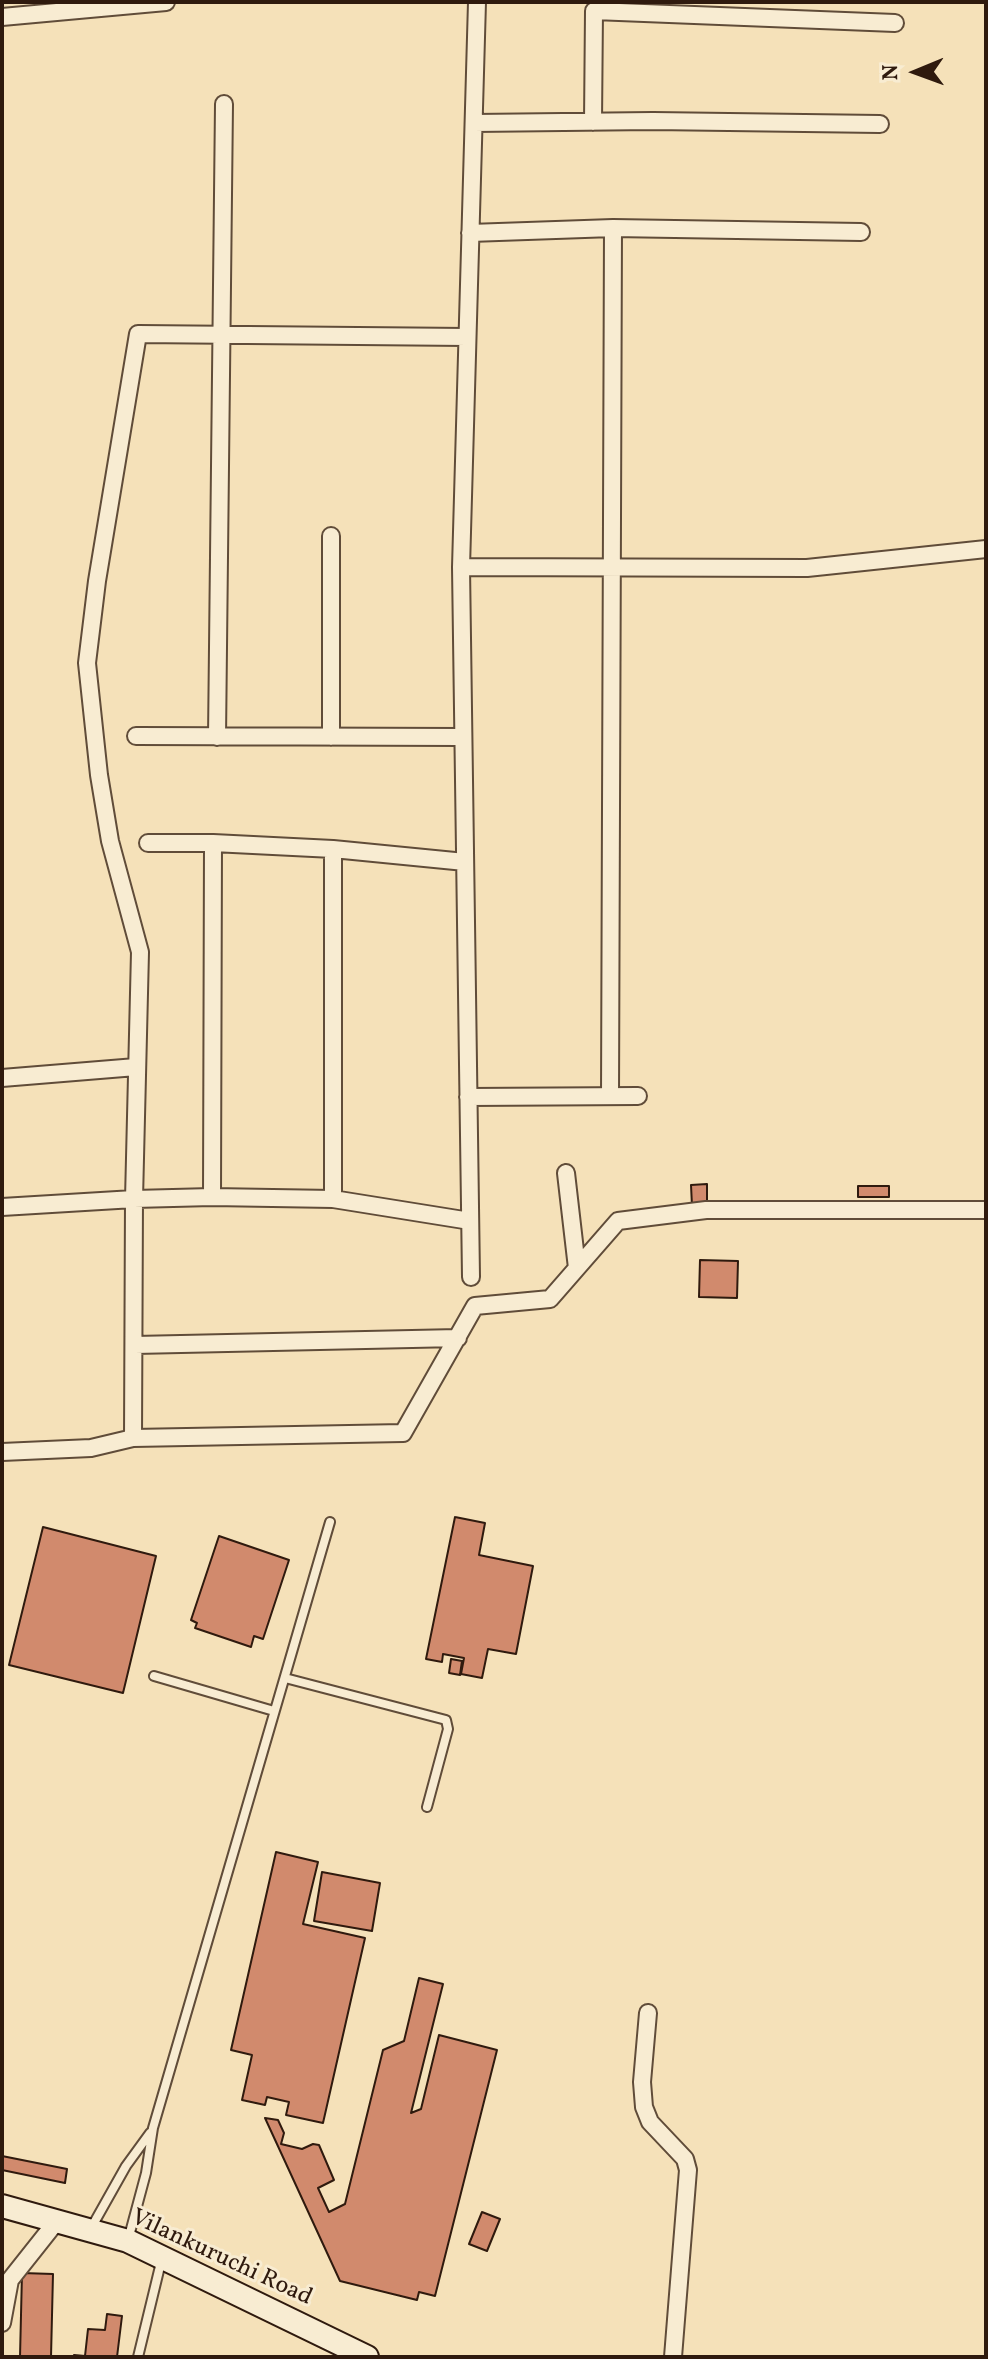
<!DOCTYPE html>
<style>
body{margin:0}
#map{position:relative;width:988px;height:2359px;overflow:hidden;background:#f5e1b9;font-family:Vollkorn,serif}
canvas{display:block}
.frame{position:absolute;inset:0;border:4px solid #2f1a0e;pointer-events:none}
.north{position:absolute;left:876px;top:32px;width:80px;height:80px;-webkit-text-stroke:6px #f8ecd2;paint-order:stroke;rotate:269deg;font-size:22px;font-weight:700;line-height:32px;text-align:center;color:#2f1a0e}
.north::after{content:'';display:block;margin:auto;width:28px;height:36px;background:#2f1a0e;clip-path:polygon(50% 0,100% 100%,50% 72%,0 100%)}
</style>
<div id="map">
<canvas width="988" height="2359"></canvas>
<div class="frame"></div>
<div class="north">N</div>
</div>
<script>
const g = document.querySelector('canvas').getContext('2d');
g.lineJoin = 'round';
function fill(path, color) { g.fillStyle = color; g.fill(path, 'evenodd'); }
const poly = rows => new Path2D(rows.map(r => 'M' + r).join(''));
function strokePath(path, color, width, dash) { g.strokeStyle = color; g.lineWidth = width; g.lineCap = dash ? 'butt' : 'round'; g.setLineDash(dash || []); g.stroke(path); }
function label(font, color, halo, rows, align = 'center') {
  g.font = font + ' Vollkorn,serif'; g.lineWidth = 6; g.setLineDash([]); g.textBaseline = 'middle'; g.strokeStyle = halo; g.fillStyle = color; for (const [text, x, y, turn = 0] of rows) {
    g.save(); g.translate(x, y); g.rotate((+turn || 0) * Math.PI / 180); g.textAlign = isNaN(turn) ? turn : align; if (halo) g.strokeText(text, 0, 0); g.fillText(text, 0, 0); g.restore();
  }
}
const building = poly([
 [707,1184,707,1205,692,1206,691,1185,707,1184],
 [858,1186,889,1186,889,1197,858,1197,858,1186],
 [700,1260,738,1261,737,1298,699,1297,700,1260],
 [455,1517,485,1523,479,1555,533,1566,516,1654,488,1649,482,1678,461,1674,464,1658,443,1654,442,1662,426,1659,455,1517],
 [43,1527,156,1556,123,1693,9,1665,43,1527],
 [219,1536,289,1560,263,1639,254,1636,251,1647,195,1628,197,1623,191,1620,219,1536],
 [451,1659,462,1661,460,1675,449,1673,451,1659],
 [276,1852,318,1862,303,1924,365,1938,323,2123,286,2115,289,2102,267,2097,265,2105,242,2100,252,2055,231,2050,276,1852],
 [322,1872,380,1883,372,1931,314,1921,322,1872],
 [419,1978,443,1984,411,2113,421,2109,439,2035,497,2050,435,2296,419,2292,417,2300,340,2281,265,2118,278,2120,284,2133,281,2144,302,2149,313,2144,319,2145,334,2180,318,2188,329,2212,345,2204,383,2050,404,2041,419,1978],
 [2,2156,67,2169,65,2183,2,2170,2,2156],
 [482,2212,500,2219,487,2251,469,2244,482,2212],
 [22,2273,53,2274,51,2357,20,2357,22,2273],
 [107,2314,122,2316,117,2357,74,2357,74,2355,85,2356,88,2329,105,2330,107,2314]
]);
fill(building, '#d18a6d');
strokePath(building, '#2f1a0e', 2);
const lane = poly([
 [154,1676,274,1711],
 [285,1678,446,1720,448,1729,427,1807],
 [90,2230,126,2166,150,2133],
 [128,2240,146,2173,153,2128,330,1522],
 [138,2357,162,2258]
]);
const street = poly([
 [2,17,166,2],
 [593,122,594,11,895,23],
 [474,123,653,121,880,124],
 [470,233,613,228,861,232],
 [467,337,138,334,97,581,87,663,99,775,110,841,140,952,134,1199,212,1197,333,1199,470,1221],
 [331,536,331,737],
 [461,567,807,568,986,549],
 [136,736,463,737],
 [217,737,224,104],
 [148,843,213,843,333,849,465,862],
 [333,849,333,1199],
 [2,1078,136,1067],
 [610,1096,613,228],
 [468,1097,638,1096],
 [566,1173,577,1268],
 [212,1197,213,843],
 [2,1207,134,1199,133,1438],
 [471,1277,461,567,477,2],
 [135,1345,458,1338],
 [2,1452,91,1448,133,1438,403,1433,475,1306,550,1299,618,1221,706,1210,986,1210],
 [648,2013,642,2082,644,2107,650,2122,685,2159,688,2170,673,2357],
 [2,2323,10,2280,56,2222]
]);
const secondary = poly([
 [2,2206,128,2241,367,2357]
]);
strokePath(lane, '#604c39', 12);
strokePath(street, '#604c39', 20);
strokePath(secondary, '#2f1a0e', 26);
strokePath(lane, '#f8ecd2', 8);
strokePath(street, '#f8ecd2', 16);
strokePath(secondary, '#f8ecd2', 22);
label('24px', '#2f1a0e', '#f8ecd2', [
 ["Vilankuruchi Road",221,2259,25]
]);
</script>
